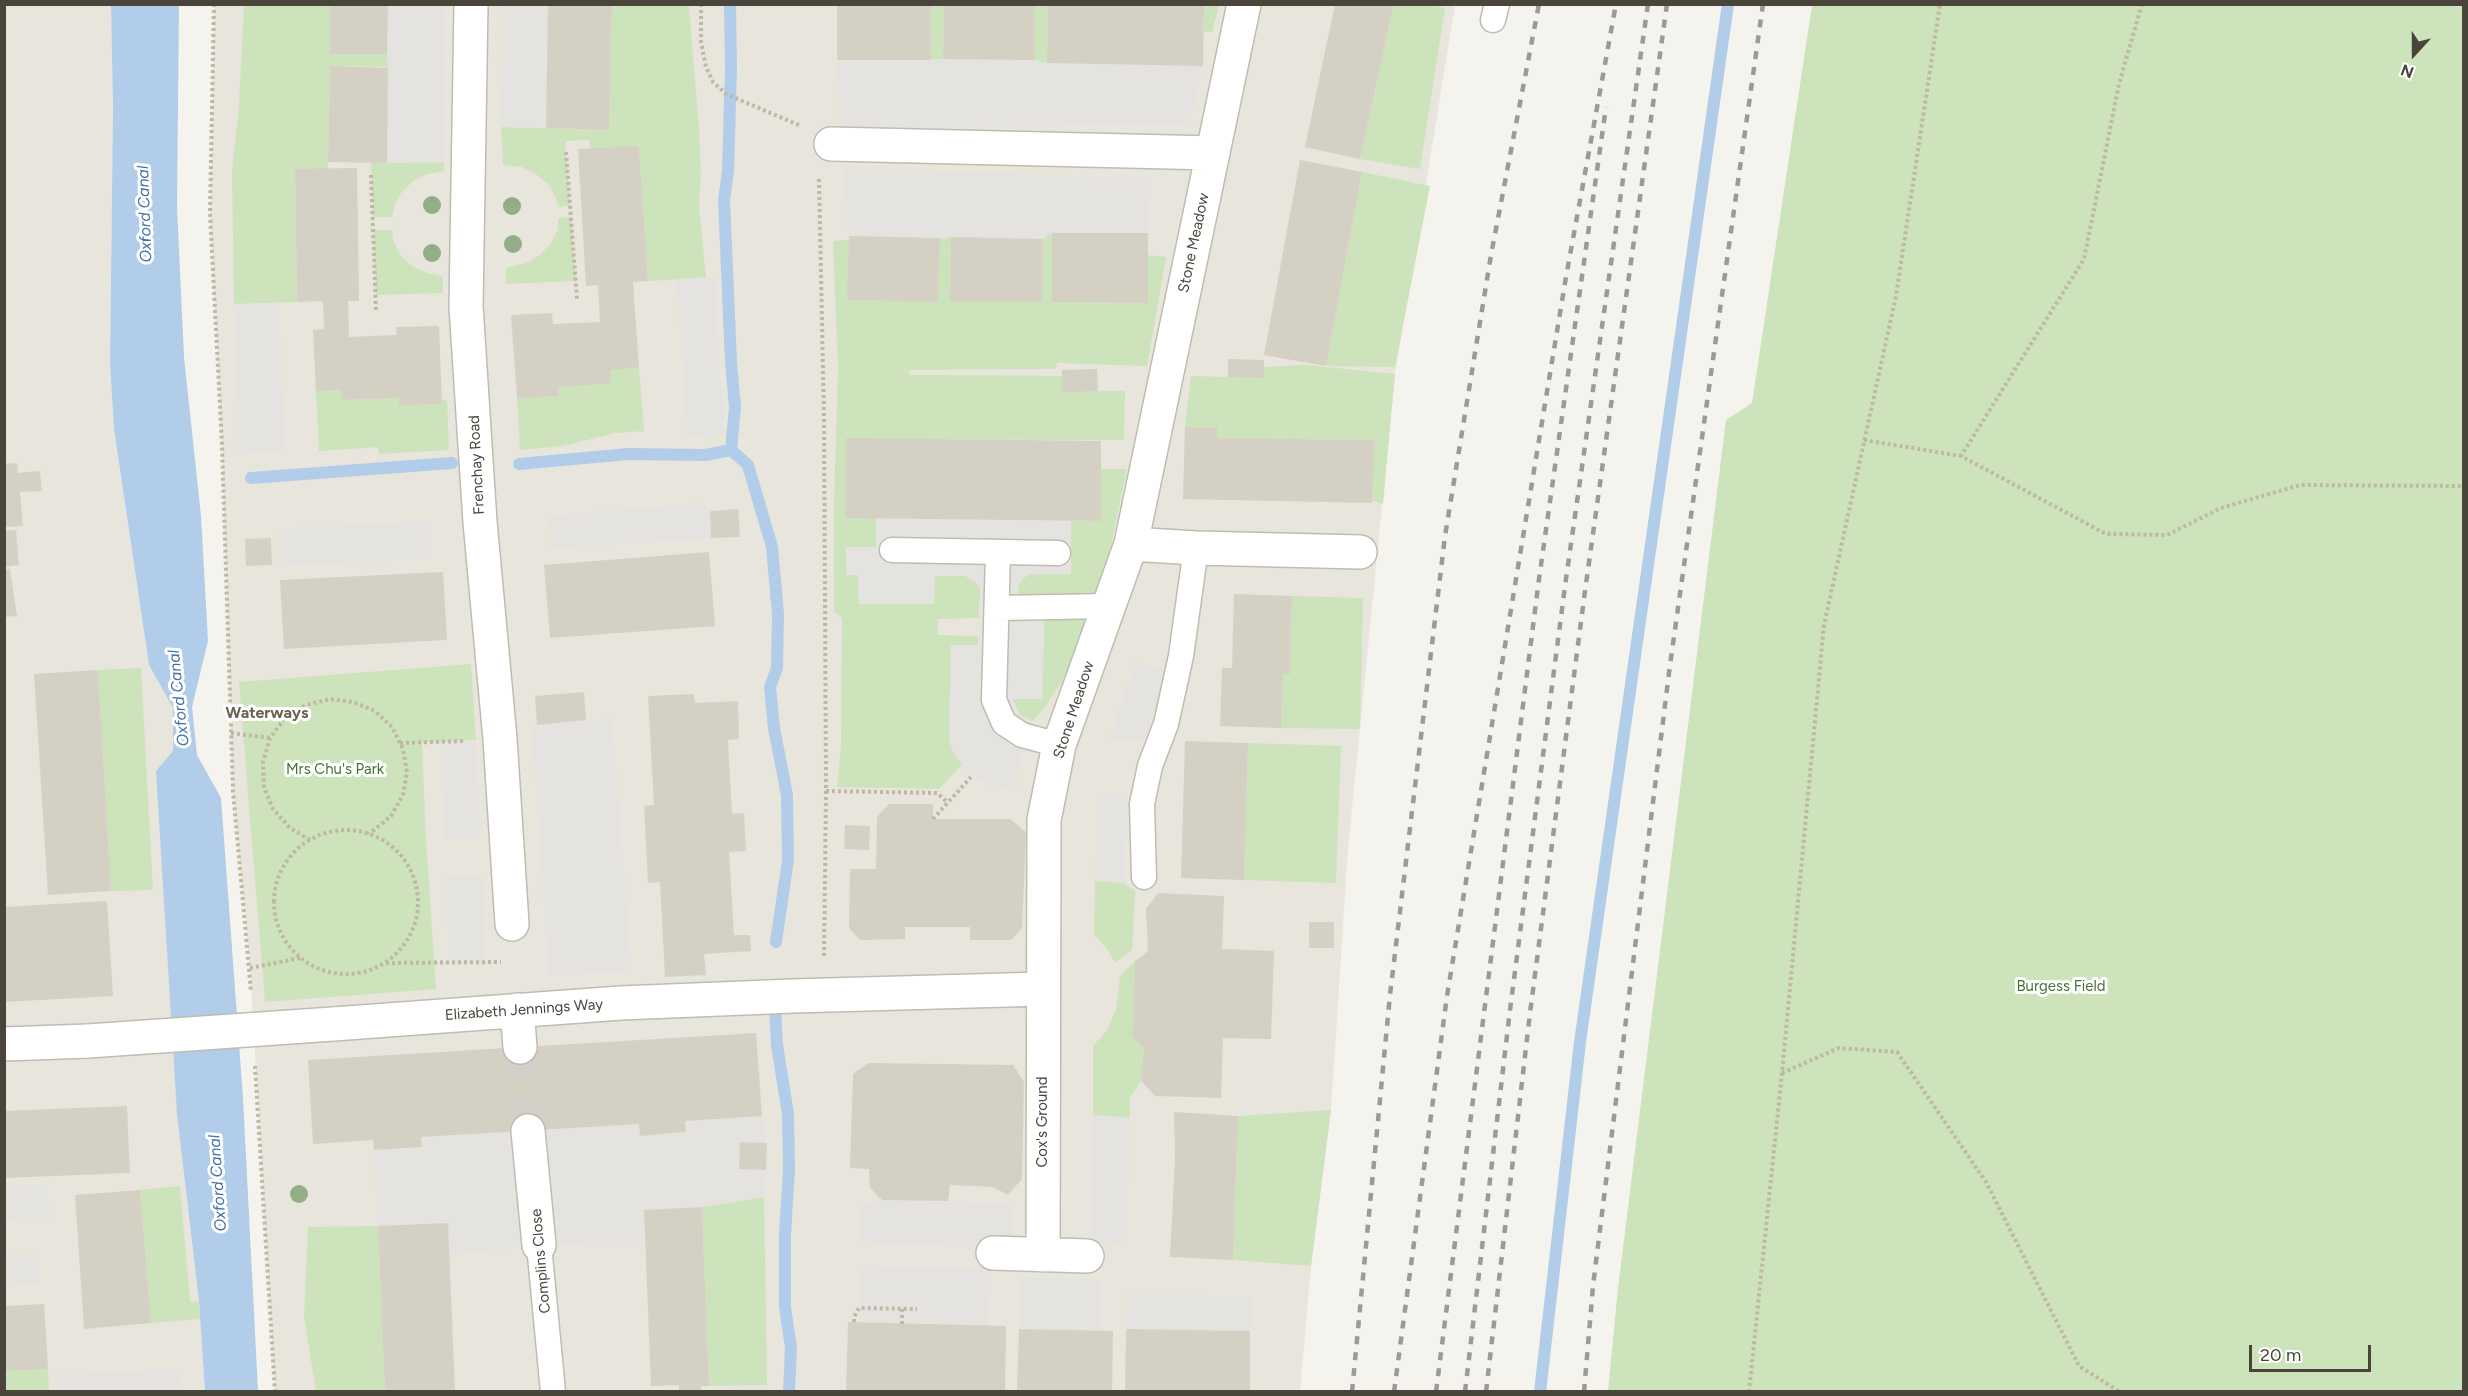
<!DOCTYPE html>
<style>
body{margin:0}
#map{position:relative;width:2468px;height:1396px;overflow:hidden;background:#f5f3ed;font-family:Figtree,sans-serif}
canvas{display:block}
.frame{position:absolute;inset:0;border:6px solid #49453b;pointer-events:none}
.north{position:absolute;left:2384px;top:24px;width:60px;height:60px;-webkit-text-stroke:4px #fff;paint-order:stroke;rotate:201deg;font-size:16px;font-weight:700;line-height:24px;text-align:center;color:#49453b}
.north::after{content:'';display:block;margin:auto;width:21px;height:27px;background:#49453b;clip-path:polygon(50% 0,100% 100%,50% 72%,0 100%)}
.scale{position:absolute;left:2249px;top:1345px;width:122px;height:27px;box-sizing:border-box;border:3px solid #49453b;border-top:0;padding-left:8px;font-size:18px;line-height:21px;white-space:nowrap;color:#49453b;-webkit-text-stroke:4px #fff;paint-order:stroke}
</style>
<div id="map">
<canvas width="2468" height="1396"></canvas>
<div class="frame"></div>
<div class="north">N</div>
<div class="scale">20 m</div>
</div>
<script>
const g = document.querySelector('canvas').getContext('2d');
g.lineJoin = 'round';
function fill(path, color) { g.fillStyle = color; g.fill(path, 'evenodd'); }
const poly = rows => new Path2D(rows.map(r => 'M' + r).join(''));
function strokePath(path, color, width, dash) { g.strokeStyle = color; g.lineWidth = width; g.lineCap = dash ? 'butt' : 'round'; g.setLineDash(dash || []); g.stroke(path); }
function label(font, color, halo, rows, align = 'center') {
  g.font = font + ' Figtree,sans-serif'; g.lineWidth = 6; g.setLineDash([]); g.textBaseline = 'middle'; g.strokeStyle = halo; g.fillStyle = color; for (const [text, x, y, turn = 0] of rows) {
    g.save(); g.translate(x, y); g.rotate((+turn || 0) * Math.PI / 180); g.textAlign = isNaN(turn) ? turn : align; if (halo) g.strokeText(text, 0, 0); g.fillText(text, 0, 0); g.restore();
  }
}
fill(poly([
 [5,5,111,5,113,107,110,364,114,429,149,665,173,708,173,751,157,771,177,1115,199,1301,205,1391,5,1392],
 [214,5,1455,5,1395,374,1348,849,1331,1110,1311,1266,1300,1391,275,1391,250,968,233,791,222,445,210,213]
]), '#e8e5dc');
fill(poly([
 [244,5,330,5,330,54,387,54,388,67,330,66,328,169,295,170,297,302,234,304,232,170,239,106],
 [612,5,689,5,699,128,701,176,699,206,706,278,648,281,639,146,590,149,589,140,565,141,570,206,558,207,556,198,548,184,536,174,522,167,503,165,501,127,609,130],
 [931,5,944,5,943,59,937,60,931,60],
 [1035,5,1048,5,1047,63,1034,60],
 [1204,5,1219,5,1212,32,1204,32],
 [1394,5,1430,5,1445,8,1420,169,1360,159],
 [1812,5,2463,5,2463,1391,1608,1391,1618,1288,1726,420,1752,403],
 [444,162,444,171,427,174,413,181,401,193,394,207,392,217,373,217,371,163],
 [1362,172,1430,186,1395,367,1326,366],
 [571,217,576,281,506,284,506,268,527,263,540,255,551,243,558,229,558,218],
 [373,230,392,230,393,240,400,255,412,266,427,273,443,276,443,293,376,295],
 [1052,233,1052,302,1147,303,1148,255,1166,257,1147,366,1057,363,1056,369,909,370,909,375,1062,376,1062,391,1125,391,1124,440,846,439,845,517,876,518,876,547,846,547,858,574,965,576,974,581,980,588,979,618,938,619,938,635,979,636,978,646,952,645,952,751,962,765,939,789,837,787,841,746,842,618,834,611,834,504,838,368,833,241,849,240,848,300,937,302,940,238,951,237,950,300,1042,302,1043,239],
 [1307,365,1395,374,1383,504,1372,500,1373,440,1217,438,1216,428,1185,427,1191,376,1264,378,1264,367],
 [639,368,644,431,615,433,563,446,520,450,517,398,558,396,558,387,610,370],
 [341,390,342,400,399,398,447,400,449,450,379,454,378,447,319,451,316,391],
 [1101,469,1127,469,1111,545,1096,598,1017,598,1018,586,1023,578,1031,574,1071,574,1071,521,1101,521],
 [1292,596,1363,598,1360,729,1281,728,1283,674,1290,674],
 [1044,615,1087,616,1067,674,1042,711,1032,721,1019,714,1013,699,1042,699],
 [471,664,476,740,422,743,426,840,436,989,265,1002,239,682],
 [141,668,153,890,111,891,98,670],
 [1248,743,1341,746,1336,883,1244,880],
 [1095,881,1124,883,1135,891,1132,950,1115,963,1108,950,1094,934],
 [1135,961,1132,1037,1144,1048,1141,1081,1130,1098,1130,1118,1093,1115,1093,1046,1108,1029,1116,1009,1120,976],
 [1331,1110,1311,1266,1233,1260,1238,1116],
 [180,1186,190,1302,199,1301,200,1319,151,1323,140,1190],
 [764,1197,767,1385,709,1386,702,1207],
 [378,1226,385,1391,316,1391,304,1317,308,1227],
 [48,1369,49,1391,5,1392,5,1371]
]), '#cde3bb');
fill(poly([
 [388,5,444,5,444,162,387,163],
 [504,5,548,5,546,128,501,127],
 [943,59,1034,60,1048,63,1203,66,1189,123,840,130,837,60],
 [843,167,1151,179,1148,233,1052,233,1043,239,849,236],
 [714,277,724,434,687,435,677,279],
 [279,303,284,452,240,454,234,304],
 [703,503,710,511,711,538,552,548,549,516],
 [876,518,1071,521,1071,574,1031,574,1023,578,1018,586,1018,598,1045,599,1042,699,1013,699,1019,714,1032,721,1028,749,1020,753,1016,791,1001,788,978,779,952,751,949,737,951,645,978,645,980,588,974,581,965,576,935,576,934,604,859,604,858,575,846,575,846,547,876,547],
 [430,521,432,558,280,566,278,529],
 [1136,662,1166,672,1145,739,1109,741],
 [612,719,631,970,549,976,532,725],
 [476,740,480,838,444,839,440,742],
 [1098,793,1128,794,1124,883,1095,881],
 [482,875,485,961,449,963,446,876],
 [1093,1115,1130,1118,1126,1243,1090,1242],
 [762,1116,767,1143,740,1142,739,1169,766,1170,764,1197,702,1207,644,1210,645,1246,539,1245,449,1255,378,1226,374,1150,422,1147,421,1137,639,1124,640,1136,685,1133,685,1121],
 [47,1184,49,1217,5,1219,5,1186],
 [882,1200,1011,1204,1011,1248,861,1242,862,1207],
 [38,1254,40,1284,5,1286,5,1256],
 [861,1266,991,1270,988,1326,859,1322],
 [1021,1277,1101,1280,1099,1331,1019,1329],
 [1127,1294,1251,1297,1250,1331,1126,1329],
 [178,1369,179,1391,57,1391,56,1375],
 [767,1385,767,1391,733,1391,733,1386]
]), '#e4e3e0');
fill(poly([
 [111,5,179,5,177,207,184,357,201,516,208,641,192,707,197,755,221,798,243,1098,258,1391,205,1391,199,1301,177,1115,156,771,173,751,173,708,149,665,114,429,110,364,113,107]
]), '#b2cde9');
strokePath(poly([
 [731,450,748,465,772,547,778,614,777,668,770,687,774,728,787,795,788,860,776,942],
 [519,464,628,454,705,455,731,450,735,407,731,362,724,200,728,171,731,67,730,4],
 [251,478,452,463],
 [775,1009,777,1045,788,1114,789,1170,785,1234,785,1307,791,1348,789,1392],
 [1540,1392,1580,1042,1728,4]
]), '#b2cde9', 12);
fill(poly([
 [330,4,388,4,387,54,330,54],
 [548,4,612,4,609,130,546,128],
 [837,4,931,4,931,60,837,60],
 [944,4,1035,4,1034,60,943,59],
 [1048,4,1204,4,1203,66,1047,63],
 [1335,4,1394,4,1360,159,1305,147],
 [330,66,388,68,387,163,328,162],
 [639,146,648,281,633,282,639,368,610,370,611,383,558,387,559,396,517,398,511,315,552,313,553,324,600,322,598,285,586,286,578,149],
 [1300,160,1362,172,1326,366,1264,355],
 [357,168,359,301,348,301,349,337,397,335,396,327,439,326,442,404,399,405,399,398,341,400,341,390,316,391,313,330,324,329,323,301,297,302,295,169],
 [1052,233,1148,233,1148,303,1052,302],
 [849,236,940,238,938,302,847,300],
 [951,237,1043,239,1042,302,950,301],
 [1228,359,1264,360,1264,378,1228,377],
 [1097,369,1098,391,1062,392,1062,370],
 [1185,427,1217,428,1217,438,1374,440,1372,503,1183,499],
 [846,438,1101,441,1101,521,845,518],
 [17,463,18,473,40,471,42,491,20,492,23,526,4,527,4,464],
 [738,509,740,537,711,538,710,511],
 [16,530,19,565,4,567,4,531],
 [271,538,272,565,246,566,245,539],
 [709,552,715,626,550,638,544,565],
 [10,569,17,616,4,617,4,570],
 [443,572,447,640,284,649,280,580],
 [1234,594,1292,596,1290,674,1283,674,1281,728,1220,726,1222,668,1232,668],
 [98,670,111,891,48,895,34,674],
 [584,692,586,720,537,725,535,696],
 [694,694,695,703,738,701,739,739,728,740,732,814,744,813,746,851,729,852,734,935,750,935,751,951,704,954,706,975,665,977,660,882,648,883,644,806,654,805,648,696],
 [1185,741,1248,743,1244,880,1181,878],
 [889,804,933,804,933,819,1010,819,1026,832,1022,928,1011,940,970,940,970,927,905,927,905,939,860,940,849,928,850,869,876,869,877,817],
 [845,825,870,826,869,850,844,849],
 [1158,893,1224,896,1222,949,1274,951,1271,1039,1223,1038,1221,1098,1155,1096,1141,1081,1144,1048,1132,1037,1135,961,1148,951,1146,909],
 [107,901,113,996,4,1002,4,907],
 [1309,922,1334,922,1334,948,1309,948],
 [756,1033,762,1116,685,1121,686,1132,640,1136,639,1124,421,1137,422,1147,374,1150,373,1140,313,1144,308,1060],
 [868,1063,1013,1065,1024,1082,1022,1179,1008,1195,993,1187,950,1185,948,1201,882,1200,870,1188,869,1169,850,1168,853,1074],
 [127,1106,130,1173,4,1178,4,1111],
 [1174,1112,1238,1116,1233,1260,1170,1257,1175,1157],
 [740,1142,767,1143,766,1170,739,1169],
 [140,1190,151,1323,84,1329,75,1195],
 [702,1207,709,1386,701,1386,701,1392,679,1392,679,1385,651,1386,644,1210],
 [448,1223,455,1392,385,1392,378,1226],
 [44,1304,48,1369,4,1371,4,1306],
 [848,1322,1006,1326,1005,1392,846,1392],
 [1019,1329,1113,1331,1112,1392,1017,1392],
 [1126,1329,1250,1331,1250,1392,1125,1392]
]), '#d5d0c4');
strokePath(poly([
 [520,1047,528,1131]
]), '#d3d0c9', 33, [33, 16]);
const service = poly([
 [1493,20,1497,4],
 [892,550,1058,553],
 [998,552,994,700,1004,723,1022,735,1059,745],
 [997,608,1110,606],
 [1144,877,1142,804,1150,766,1166,724,1181,656,1196,548],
 [539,1245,553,1392]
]);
const minor = poly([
 [471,4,466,306,480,522,500,739,512,924],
 [831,144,1213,153],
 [1131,544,1196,548,1360,552],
 [517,1010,520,1047],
 [333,1024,621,1003,793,996,1043,989],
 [4,1044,88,1041],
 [528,1131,539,1245],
 [993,1253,1087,1256],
 [1043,1255,1044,820,1059,745,1131,544,1244,4]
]);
strokePath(service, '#bfbcb0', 27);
strokePath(minor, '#bfbcb0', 36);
strokePath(poly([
 [214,4,210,213,222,445,233,791,251,992],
 [701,4,701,42,706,67,713,82,726,94,801,126],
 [2142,4,2119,84,2084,259,1961,456,2106,534,2167,535,2221,508,2300,485,2464,486],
 [566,152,577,299],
 [371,175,376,311],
 [819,179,824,417,826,791,824,958],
 [1864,440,1961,456],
 [231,733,270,738],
 [400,743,464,741],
 [826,791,937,793,947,802],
 [933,819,971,777],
 '274 902a72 72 0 1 1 144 0a72 72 0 1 1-144 0Z',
 [310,840,290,828,273,809,264,787,263,762,270,738,285,718,306,705,330,699,353,702,375,711,392,727,403,749,407,772,403,795,391,816,369,834],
 [386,963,501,962],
 [250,968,300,958],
 [255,1066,275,1392],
 [1782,1073,1839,1048,1897,1052,1986,1182,2079,1366,2120,1392],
 [902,1309,902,1324],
 [854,1322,854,1317,859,1308,917,1309],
 [1749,1392,1782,1073,1824,625,1896,296,1940,4]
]), '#bfb8a3', 4, [3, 3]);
strokePath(service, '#fff', 24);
strokePath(minor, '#fff', 33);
strokePath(poly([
 [1352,1392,1390,995,1445,536,1491,255,1539,4],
 [1394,1392,1447,996,1566,277,1616,4],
 [1436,1392,1539,579,1606,107],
 [1465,1392,1510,1010,1565,586,1648,4],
 [1486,1392,1530,1013,1585,591,1667,4],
 [1584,1392,1593,1286,1670,665,1763,4]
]), '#9a9a9a', 4.5, [8, 8]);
const minorBridge = poly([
 [88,1041,333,1024]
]);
strokePath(minorBridge, '#bfbcb0', 36, []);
strokePath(minorBridge, '#fff', 33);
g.fillStyle = '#95ad87';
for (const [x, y] of [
 [432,205],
 [512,206],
 [513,244],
 [432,253],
 [299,1194]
]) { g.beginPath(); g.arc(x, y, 9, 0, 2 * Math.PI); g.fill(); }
label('15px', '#49453b', '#fff', [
 ["Stone Meadow",1194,243,-78],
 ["Frenchay Road",477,465,-93],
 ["Stone Meadow",1074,710,-72],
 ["Elizabeth Jennings Way",524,1010,-4],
 ["Cox's Ground",1043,1122,-90],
 ["Complins Close",541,1261,-95]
]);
label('15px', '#467434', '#fff', [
 ["Mrs Chu's Park",335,770],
 ["Burgess Field",2061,987]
]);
label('italic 16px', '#4072a9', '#fff', [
 ["Oxford Canal",145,214,-92],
 ["Oxford Canal",179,698,-96],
 ["Oxford Canal",218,1183,-94]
]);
label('bold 16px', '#6a6353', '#fff', [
 ["Waterways",267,713]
]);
</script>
